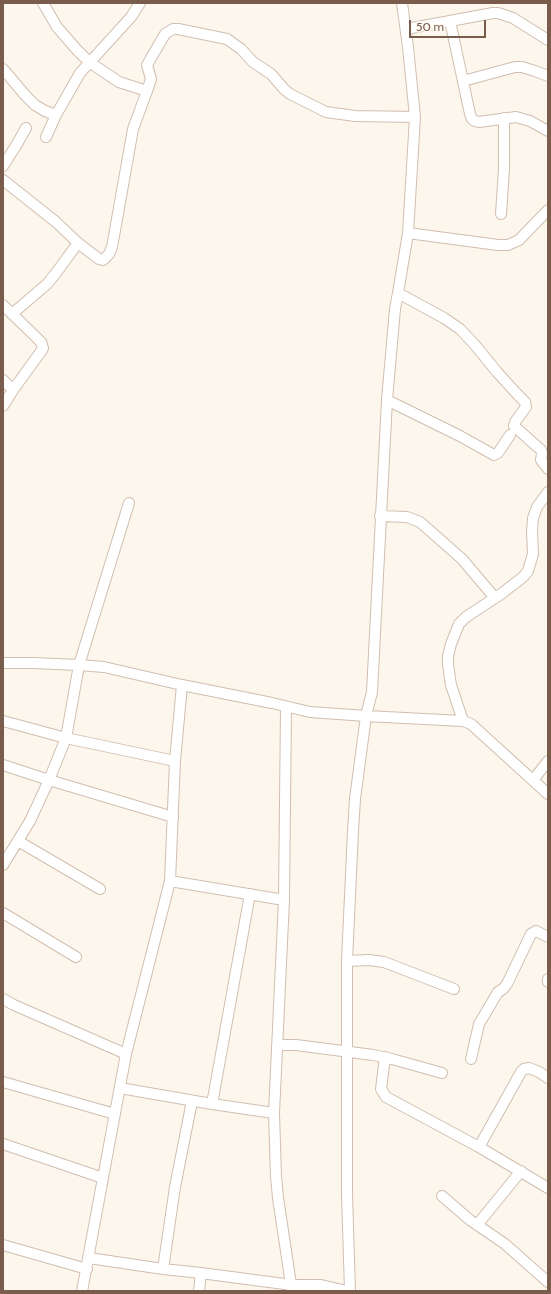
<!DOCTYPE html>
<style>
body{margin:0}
#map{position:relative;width:551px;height:1294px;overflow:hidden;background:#fdf6ec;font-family:Cabin,sans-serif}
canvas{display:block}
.frame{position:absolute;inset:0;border:4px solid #7a5c4d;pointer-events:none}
.scale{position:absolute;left:409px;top:20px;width:77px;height:18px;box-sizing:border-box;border:2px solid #7a5c4d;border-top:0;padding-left:5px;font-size:12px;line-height:14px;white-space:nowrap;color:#7a5c4d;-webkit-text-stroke:3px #fffaf3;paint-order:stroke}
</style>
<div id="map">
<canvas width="551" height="1294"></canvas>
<div class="frame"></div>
<div class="scale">50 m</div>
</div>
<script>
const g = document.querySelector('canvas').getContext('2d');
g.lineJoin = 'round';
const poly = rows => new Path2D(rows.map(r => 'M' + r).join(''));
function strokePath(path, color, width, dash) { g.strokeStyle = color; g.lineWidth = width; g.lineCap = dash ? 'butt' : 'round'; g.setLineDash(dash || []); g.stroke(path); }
const minor = poly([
 [43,3,57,27,77,50,89,62,119,82,147,91,133,129,112,247,109,254,103,260,99,259,78,243],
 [402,3,408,47,415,117,408,233,398,293,444,318,460,329,475,345,497,372,517,394,525,402,526,407,515,422,514,426,541,450,542,453,541,460,548,469],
 [450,21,493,13,498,13,513,18,548,40],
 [406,29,450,21,470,114,472,119,475,121,479,122,516,117,530,121,548,131],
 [3,69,25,95,35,105,45,111,56,115],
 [463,81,515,67,522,67,535,71,548,76],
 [147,91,151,79,147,65,165,34,173,29,178,29,227,39,241,49,253,62,271,74,284,89,290,94,326,112,355,116,415,117],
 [46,137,56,115,80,73,131,17,140,3],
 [3,166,17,144,26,128],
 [3,180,56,222,78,243,56,273,47,284,12,314],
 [501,214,504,168,504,118],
 [408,233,498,245,508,245,519,240,548,210],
 [3,305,41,342,43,348,42,350,13,390,3,406],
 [3,380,13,390],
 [387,400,460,436,494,455,498,453,510,435],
 [380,516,407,517,420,522,462,559,495,598],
 [3,663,33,663,79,665,104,667,182,685,272,703,310,712,366,716,463,721,471,724,548,794],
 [286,707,284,900,274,1113,276,1176,278,1198,292,1291],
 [3,721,66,738,175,761],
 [463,721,451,685,448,664,448,656,451,644,459,624,466,617,501,594,523,577,528,571,533,554,532,532,533,518,537,507,548,492],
 [3,765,49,780,173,817],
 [533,780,548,761],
 [18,841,100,889],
 [3,865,30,821,49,780,66,738,79,665,129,503],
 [170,881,284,900],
 [3,913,76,957],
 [347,961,369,960,384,962,454,989],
 [548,979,548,982],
 [3,999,14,1005,126,1054],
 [277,1045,296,1045,373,1055,392,1059,442,1073],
 [385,1057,381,1089,386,1097,479,1147,548,1188],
 [471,1059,479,1024,498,992,503,989,507,984,531,934,536,931,548,937],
 [3,1082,115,1114],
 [120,1088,212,1104,274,1113],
 [212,1104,250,894],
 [3,1144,103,1178],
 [479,1147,521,1072,524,1069,529,1068,539,1072,548,1078],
 [442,1196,470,1220,505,1244,548,1282],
 [477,1225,521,1171],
 [3,1245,87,1269],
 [89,1258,163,1269,201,1273,292,1285,321,1285,347,1291],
 [163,1269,175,1187,192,1101],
 [82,1291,126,1054,170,881,175,761,182,685],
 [199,1291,201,1273],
 [350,1291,347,1194,347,961,353,831,355,799,366,716,372,692,387,400,395,309,398,293]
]);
strokePath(minor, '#d1beb0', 12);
strokePath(minor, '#fff', 10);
</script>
